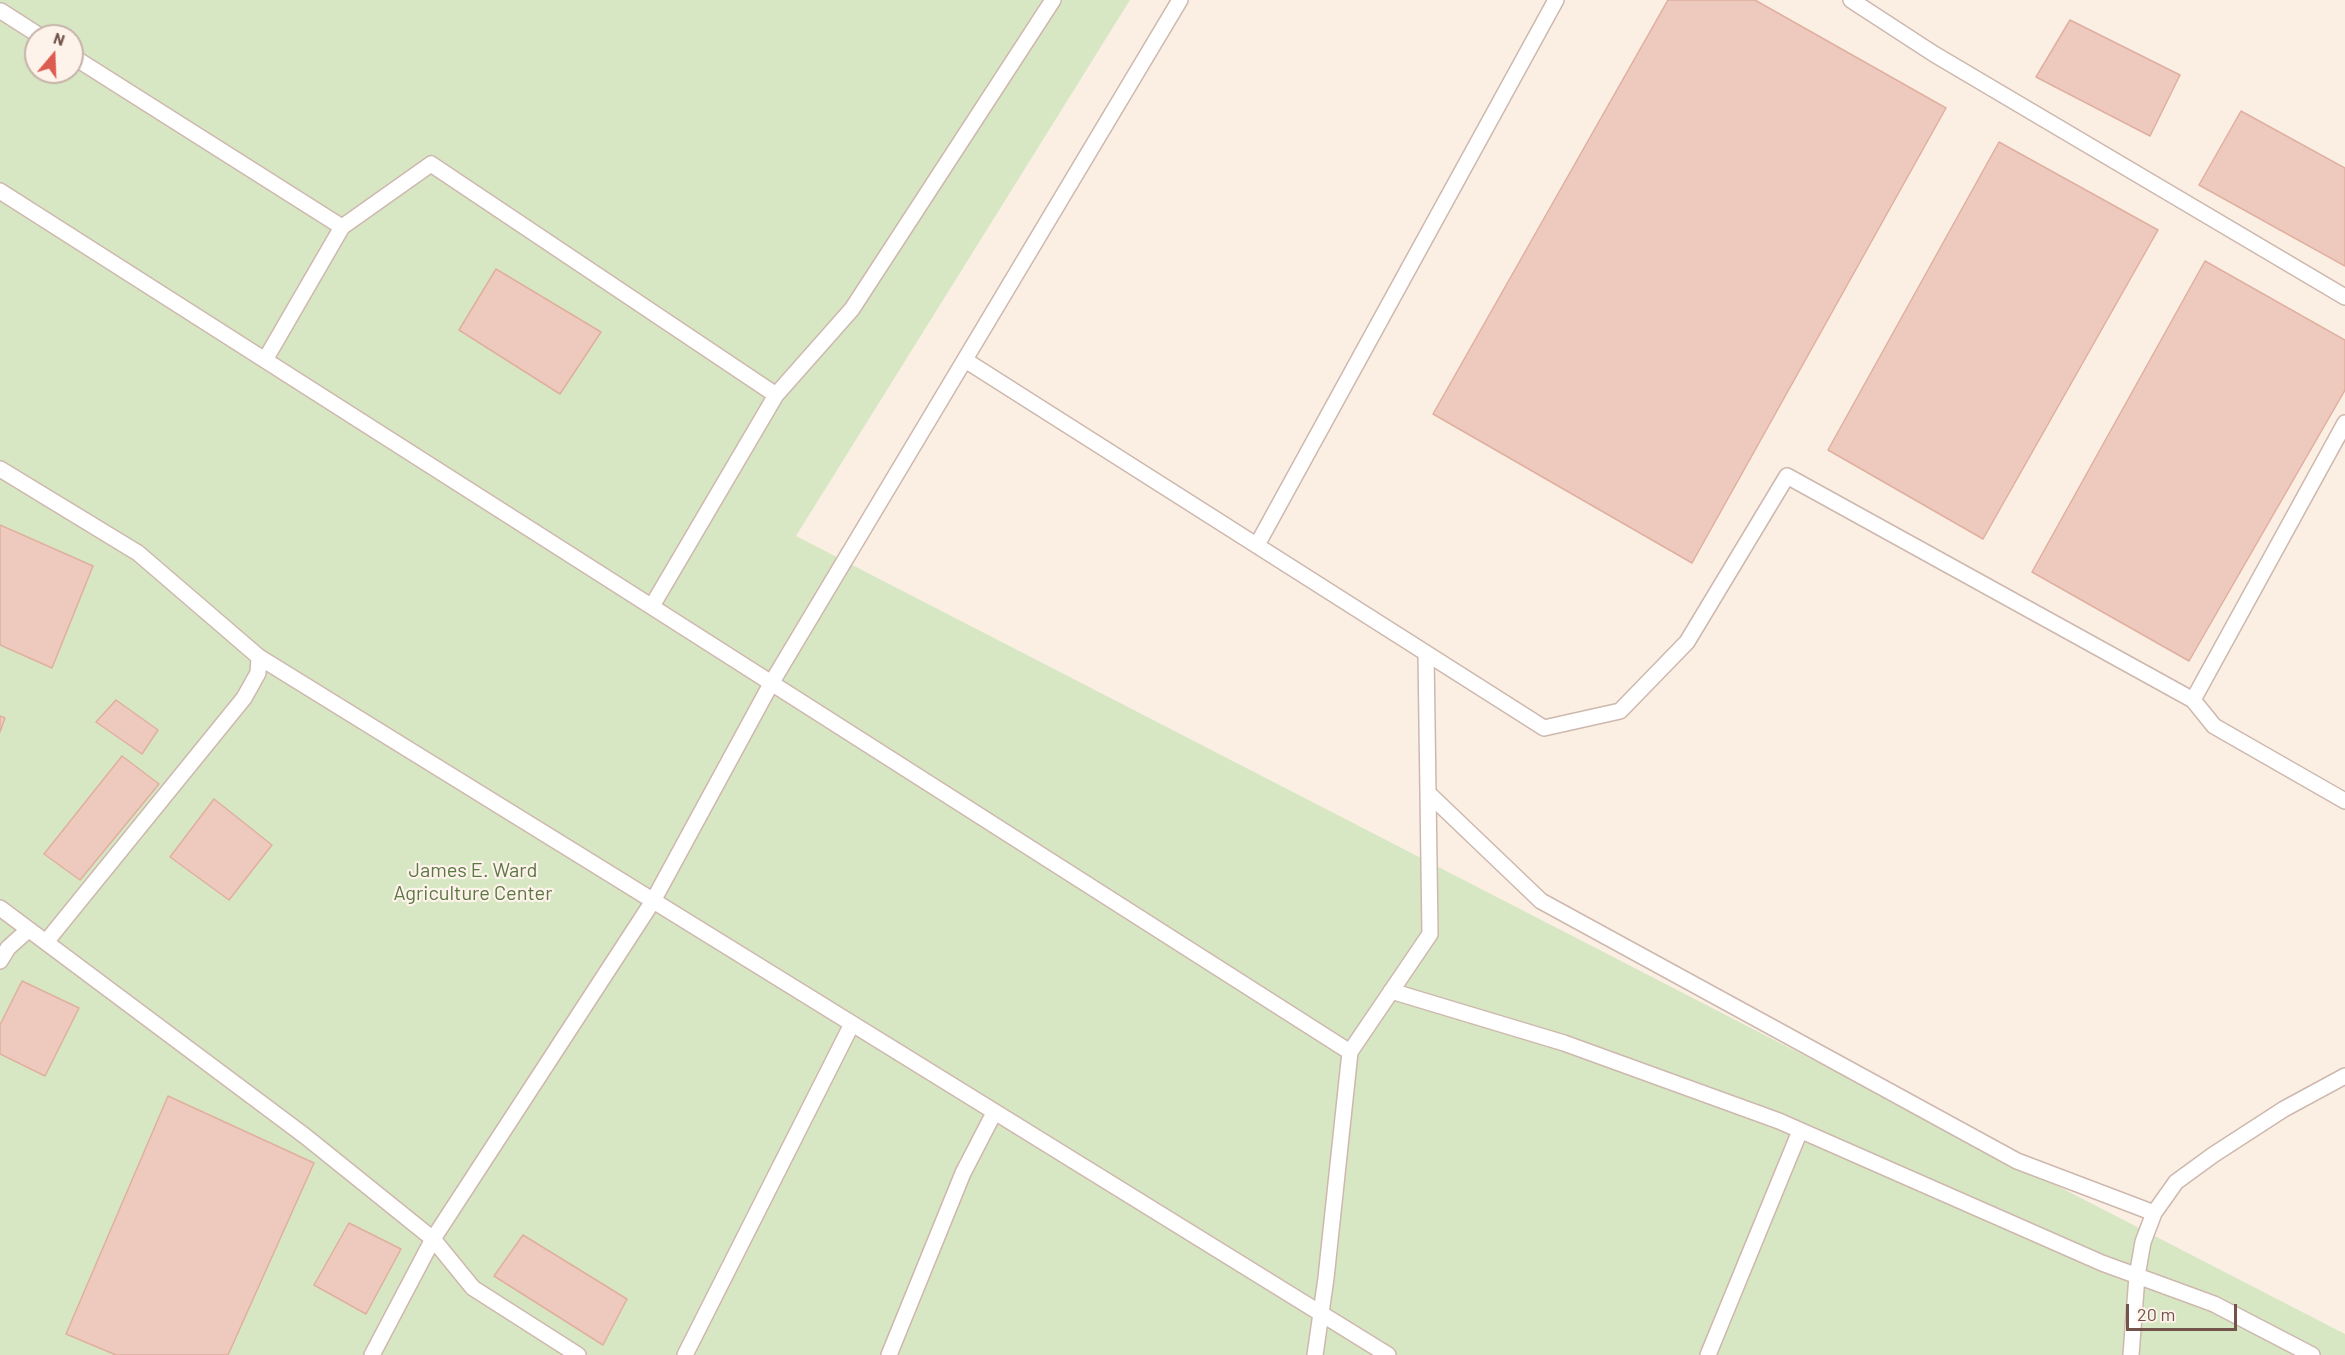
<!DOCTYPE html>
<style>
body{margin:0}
#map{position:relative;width:2345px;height:1355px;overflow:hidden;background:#fbefe4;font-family:Barlow,sans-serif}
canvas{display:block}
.north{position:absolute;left:24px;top:24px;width:60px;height:60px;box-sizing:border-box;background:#fef3ea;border:2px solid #c6b3aa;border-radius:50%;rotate:19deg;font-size:16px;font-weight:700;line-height:24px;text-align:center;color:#72544b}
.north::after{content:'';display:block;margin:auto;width:21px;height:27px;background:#dd5c51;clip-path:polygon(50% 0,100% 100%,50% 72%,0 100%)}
.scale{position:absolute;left:2126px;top:1304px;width:111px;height:27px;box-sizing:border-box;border:3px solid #72544b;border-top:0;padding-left:8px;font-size:18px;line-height:21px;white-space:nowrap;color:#72544b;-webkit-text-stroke:4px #fef3ea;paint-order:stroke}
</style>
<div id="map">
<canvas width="2345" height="1355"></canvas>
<div class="north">N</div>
<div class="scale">20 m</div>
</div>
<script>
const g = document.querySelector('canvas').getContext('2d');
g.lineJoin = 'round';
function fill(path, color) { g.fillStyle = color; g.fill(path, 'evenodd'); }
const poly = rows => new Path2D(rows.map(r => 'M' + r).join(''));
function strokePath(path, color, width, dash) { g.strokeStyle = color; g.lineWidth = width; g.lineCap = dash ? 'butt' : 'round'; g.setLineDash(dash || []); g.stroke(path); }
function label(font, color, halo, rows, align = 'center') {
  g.font = font + ' Barlow,sans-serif'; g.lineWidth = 4.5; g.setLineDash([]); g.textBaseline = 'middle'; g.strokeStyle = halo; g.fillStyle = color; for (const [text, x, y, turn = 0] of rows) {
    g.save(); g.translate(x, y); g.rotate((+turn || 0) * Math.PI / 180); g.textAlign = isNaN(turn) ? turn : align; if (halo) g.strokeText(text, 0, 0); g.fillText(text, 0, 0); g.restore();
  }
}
fill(poly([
 [0,0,1130,0,796,536,2345,1334,2345,1355,0,1355],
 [36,36,72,36,72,72,36,72]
]), '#d7e7c4');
const building = poly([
 [1668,0,1755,0,1946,108,1692,563,1433,414,1668,0],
 [2070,20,2180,75,2150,136,2036,77,2070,20],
 [2241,111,2345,168,2345,266,2199,185,2241,111],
 [1999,142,2158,230,1983,539,1828,450,1999,142],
 [2205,261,2345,340,2345,390,2189,661,2032,572,2205,261],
 [496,269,601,332,560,394,459,330,496,269],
 [0,525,93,566,52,668,0,645,0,525],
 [116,700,158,730,142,754,96,722,116,700],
 [0,716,5,718,0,732,0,716],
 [122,756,159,784,80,880,44,854,122,756],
 [214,799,272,845,229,900,170,857,214,799],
 [22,981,79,1008,45,1076,0,1054,0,1025,22,981],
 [168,1096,314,1163,228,1355,116,1355,66,1334,168,1096],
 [349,1223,401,1249,366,1314,314,1285,349,1223],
 [523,1235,627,1299,603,1345,494,1276,523,1235]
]);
fill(building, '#eecabe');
strokePath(building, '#e0af9f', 1.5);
const service = poly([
 [1851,0,1934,54,2345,297],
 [1,11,40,36],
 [72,56,342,227,431,164,776,395,852,309,1053,0],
 [0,191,1350,1052],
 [265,360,342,227],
 [965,360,1544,728,1620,711,1687,642,1787,476,2193,700,2345,423],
 [0,469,138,553,259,657,1388,1355],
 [1257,545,1556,0],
 [652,606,776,395],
 [2193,700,2214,726,2345,801],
 [1428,793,1541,901,2017,1161,2154,1213],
 [0,908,305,1136,433,1239,473,1288,578,1355],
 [46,942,244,698,258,673,259,657],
 [0,961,8,948,28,930],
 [1391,991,1564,1043,1779,1121,2102,1263,2214,1304,2312,1355],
 [372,1355,433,1239,653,901,772,682,1180,0],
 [685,1355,852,1024],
 [889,1355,963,1173,994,1113],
 [1315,1355,1326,1278,1350,1052,1430,934,1426,653],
 [1708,1355,1800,1131],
 [2131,1355,2137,1276,2143,1242,2154,1213,2176,1182,2213,1155,2284,1109,2345,1076]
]);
strokePath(service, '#ceb8ae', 18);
strokePath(service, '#fff', 15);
label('20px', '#5b7744', '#fef3ea', [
 ["James E. Ward",473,870],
 ["Agriculture Center",473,893]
]);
</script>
